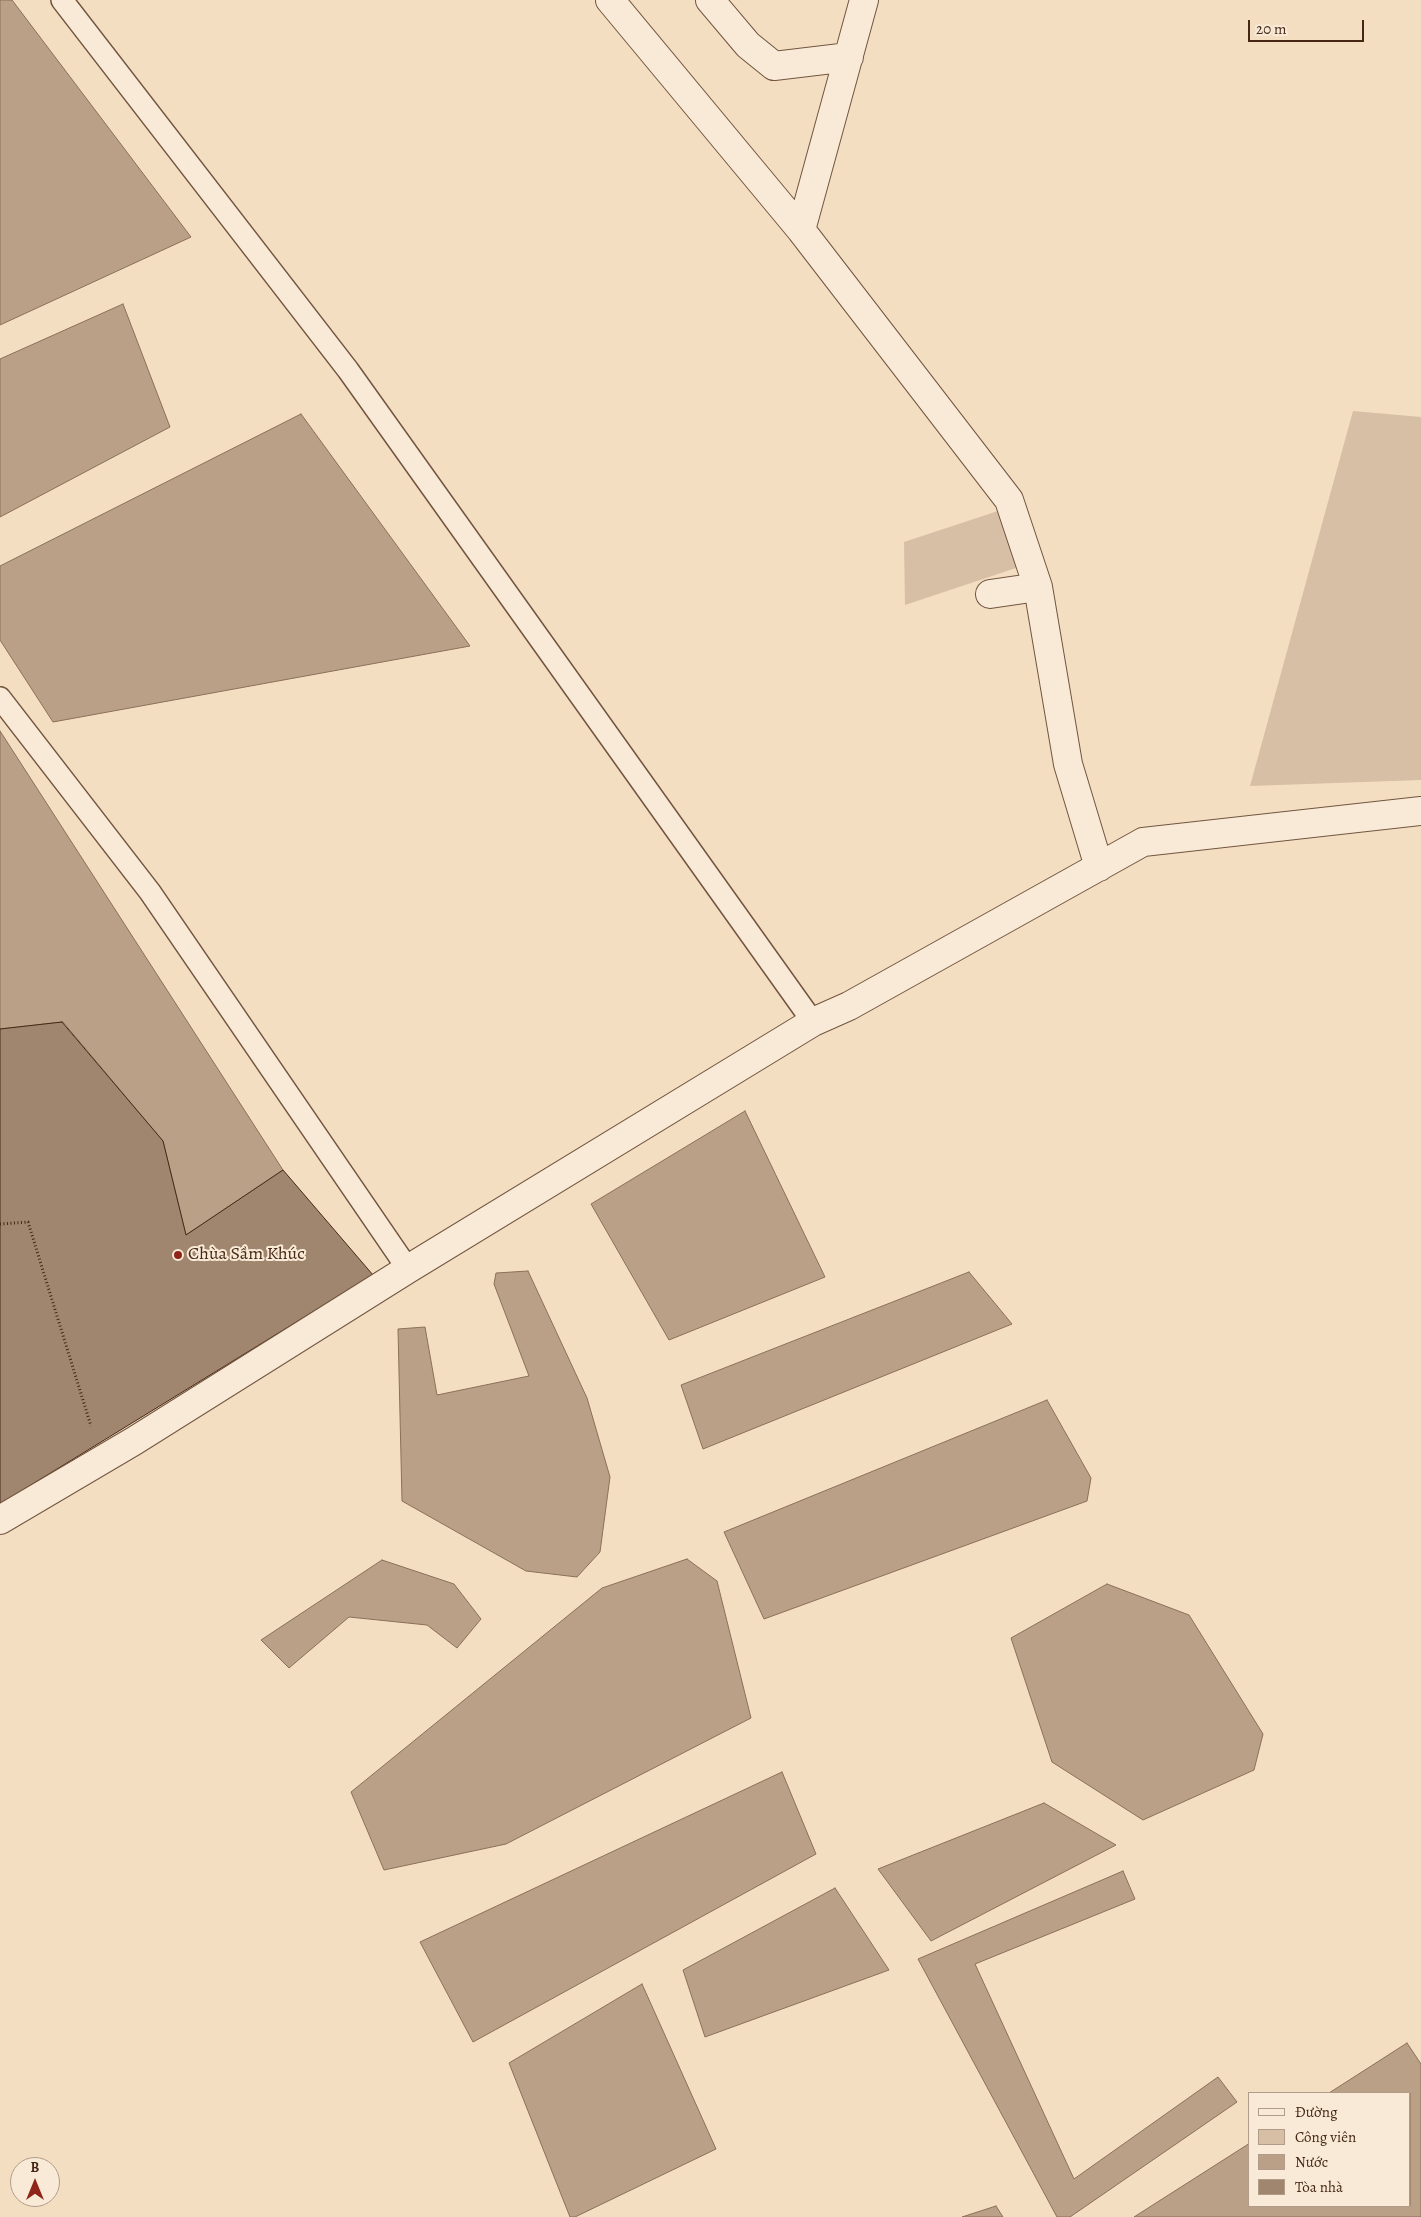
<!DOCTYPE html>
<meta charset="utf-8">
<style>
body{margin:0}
#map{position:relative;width:1421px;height:2217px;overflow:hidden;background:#f4dec1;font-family:Alegreya,serif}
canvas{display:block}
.legend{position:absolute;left:1248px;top:2092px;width:162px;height:115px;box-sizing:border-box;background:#f8ead7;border:1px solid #b19c89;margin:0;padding:6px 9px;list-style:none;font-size:15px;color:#462715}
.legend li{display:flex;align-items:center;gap:10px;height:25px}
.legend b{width:25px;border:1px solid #b19c89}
.north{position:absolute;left:10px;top:2157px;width:50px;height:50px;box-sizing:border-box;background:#f8ead7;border:1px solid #b19c89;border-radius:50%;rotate:0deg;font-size:14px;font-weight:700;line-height:20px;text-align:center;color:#462715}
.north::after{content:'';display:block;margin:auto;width:18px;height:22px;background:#8f2418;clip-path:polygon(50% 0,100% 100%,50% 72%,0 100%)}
.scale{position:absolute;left:1248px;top:20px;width:116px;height:22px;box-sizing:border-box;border:2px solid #462715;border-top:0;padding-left:6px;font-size:15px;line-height:18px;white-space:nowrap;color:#462715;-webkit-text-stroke:4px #f8ead7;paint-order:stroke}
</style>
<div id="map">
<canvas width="1421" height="2217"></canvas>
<ul class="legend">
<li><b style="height:6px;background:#f8ead7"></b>Đường</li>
<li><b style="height:14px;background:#d6bfa4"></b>Công viên</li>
<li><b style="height:14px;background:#b9a087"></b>Nước</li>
<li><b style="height:14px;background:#a0866e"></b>Tòa nhà</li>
</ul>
<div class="north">B</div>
<div class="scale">20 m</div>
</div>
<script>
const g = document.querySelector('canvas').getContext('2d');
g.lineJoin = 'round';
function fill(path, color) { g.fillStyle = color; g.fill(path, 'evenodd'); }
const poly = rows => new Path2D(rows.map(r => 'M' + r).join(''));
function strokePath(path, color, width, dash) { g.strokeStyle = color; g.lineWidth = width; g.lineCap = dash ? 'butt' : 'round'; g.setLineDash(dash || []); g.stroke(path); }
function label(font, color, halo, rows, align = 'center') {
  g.font = font + ' Alegreya,serif'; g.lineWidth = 4; g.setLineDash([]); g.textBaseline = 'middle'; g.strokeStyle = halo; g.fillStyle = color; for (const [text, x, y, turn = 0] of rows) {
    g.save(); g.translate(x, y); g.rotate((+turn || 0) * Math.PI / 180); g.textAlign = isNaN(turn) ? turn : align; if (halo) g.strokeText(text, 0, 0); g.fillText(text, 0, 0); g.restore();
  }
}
fill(poly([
 [1353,411,1421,417,1421,780,1250,786],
 [1001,510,1019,567,905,605,904,542]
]), '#d6bfa4');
const water = poly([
 [0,0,12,0,191,237,0,325,0,0],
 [123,304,170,427,0,517,0,359,123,304],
 [301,414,470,646,53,722,0,640,0,566,301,414],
 [0,731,283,1170,186,1235,163,1141,63,1022,0,1029,0,731],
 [745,1111,825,1277,669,1340,591,1204,745,1111],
 [528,1271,587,1398,610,1477,600,1552,577,1577,526,1571,402,1501,398,1329,425,1327,437,1395,529,1376,494,1284,496,1273,528,1271],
 [969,1272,1012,1324,703,1449,681,1385,969,1272],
 [1047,1400,1091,1478,1087,1501,764,1619,724,1532,1047,1400],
 [687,1559,717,1581,751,1718,506,1844,384,1870,351,1792,602,1588,687,1559],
 [382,1560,454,1584,481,1619,457,1648,427,1625,349,1617,289,1668,261,1640,382,1560],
 [1107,1584,1189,1615,1263,1734,1254,1770,1143,1820,1052,1762,1011,1638,1107,1584],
 [782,1772,816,1854,473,2042,420,1942,782,1772],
 [1044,1803,1116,1845,931,1941,878,1869,1044,1803],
 [1123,1871,1135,1899,975,1964,1074,2179,1218,2077,1237,2102,1070,2217,1057,2217,918,1959,1123,1871],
 [835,1888,889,1970,705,2037,683,1970,835,1888],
 [642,1984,716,2149,575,2217,570,2217,509,2063,642,1984],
 [1407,2043,1421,2064,1421,2217,1134,2217,1250,2143,1250,2206,1410,2206,1410,2093,1329,2093,1407,2043],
 [996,2206,1003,2217,962,2217,996,2206]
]);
fill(water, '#b9a087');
strokePath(water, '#8b7059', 1);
const building = poly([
 [62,1022,163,1141,186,1235,283,1170,373,1275,0,1504,0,1029,62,1022]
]);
fill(building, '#a0866e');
strokePath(building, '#462715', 1);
const lane = poly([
 [62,0,348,370,813,1022],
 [0,698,150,892,408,1269]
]);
const street = poly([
 [610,0,801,230,1009,500,1038,587,1068,764,1099,867],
 [710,0,748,45,774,66,849,57],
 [801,230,864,0],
 [990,594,1038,587],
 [0,1520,134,1441,408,1269,813,1022,849,1006,1143,842,1421,811]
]);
strokePath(lane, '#725540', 24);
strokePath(street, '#725540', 30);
strokePath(poly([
 [0,1224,28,1222,91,1426]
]), '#462715', 3, [1, 2.5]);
strokePath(lane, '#f8ead7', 21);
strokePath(street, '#f8ead7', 28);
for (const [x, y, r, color] of [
 [178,1255,5,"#8f2418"]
]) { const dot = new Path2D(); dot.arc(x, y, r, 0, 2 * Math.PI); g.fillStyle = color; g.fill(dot); strokePath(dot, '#f8ead7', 2); }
label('18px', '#462715', '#f8ead7', [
 ["Chùa Sầm Khúc",188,1255]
], 'left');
</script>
